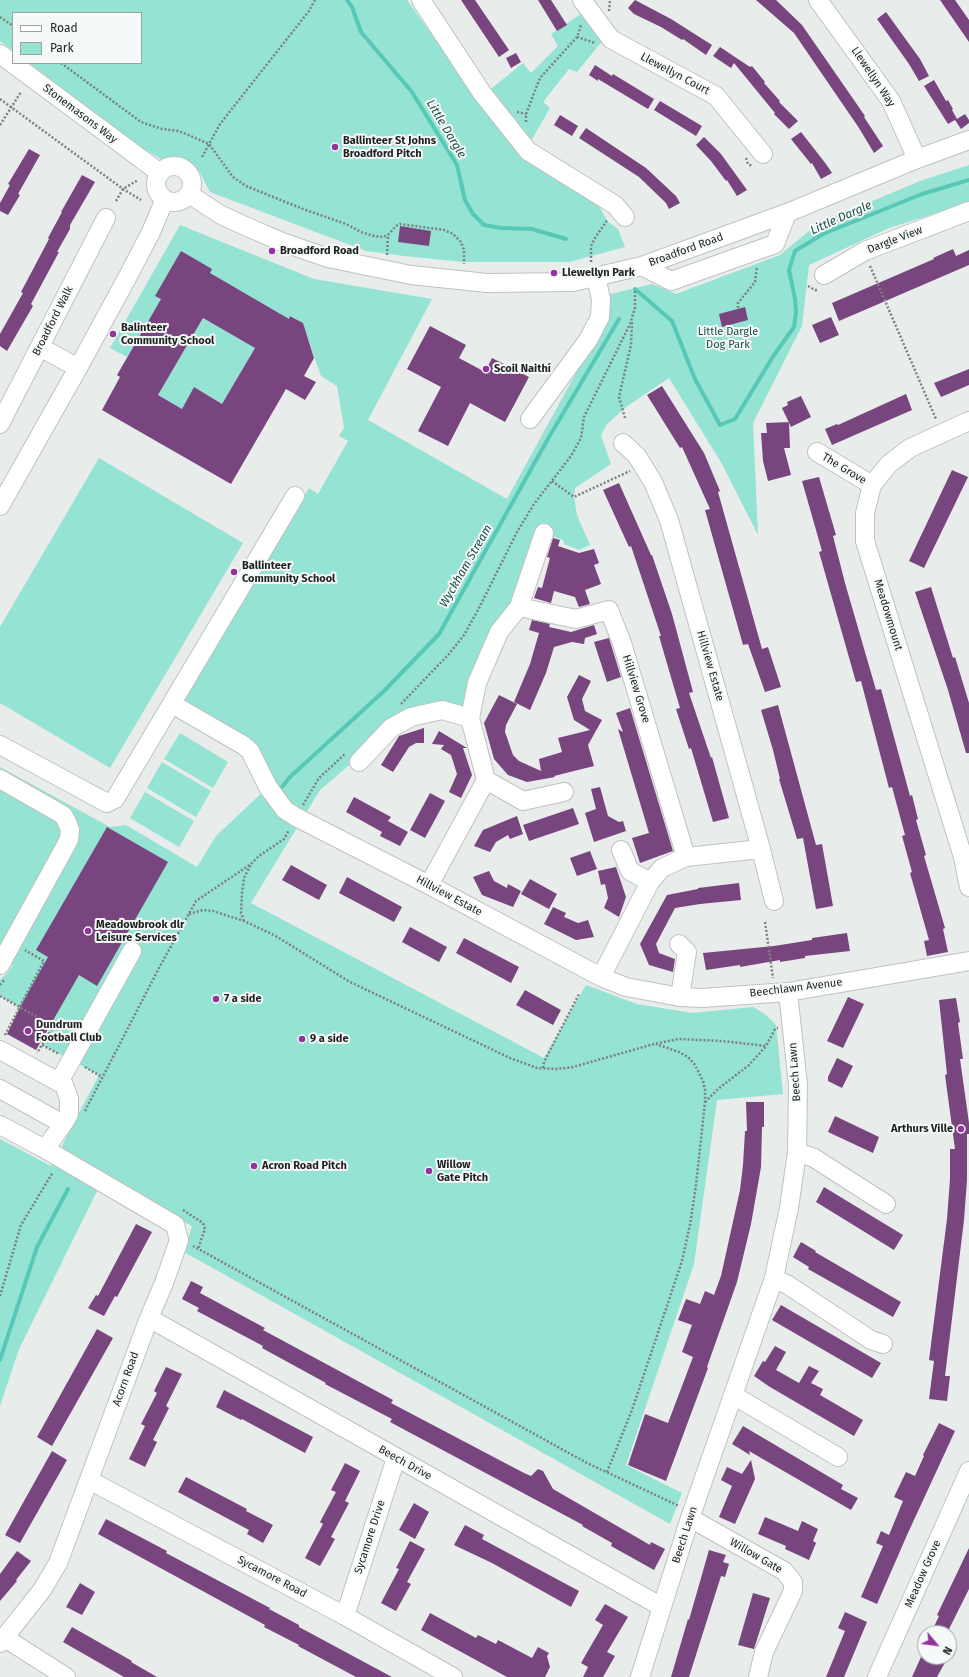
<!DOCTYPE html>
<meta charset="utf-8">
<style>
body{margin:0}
#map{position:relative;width:969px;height:1677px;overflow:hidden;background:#e8eceb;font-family:"Fira Sans",sans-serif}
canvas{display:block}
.legend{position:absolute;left:12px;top:12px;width:130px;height:52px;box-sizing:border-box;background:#f6f9f9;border:1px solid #a0a2a2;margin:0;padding:5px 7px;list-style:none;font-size:12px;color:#1f2020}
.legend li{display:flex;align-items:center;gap:8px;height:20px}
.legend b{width:20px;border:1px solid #a0a2a2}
.north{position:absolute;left:917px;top:1625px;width:40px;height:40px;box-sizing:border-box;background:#f6f9f9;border:1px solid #a0a2a2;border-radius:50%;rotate:119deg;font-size:11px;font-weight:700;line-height:16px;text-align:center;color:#1f2020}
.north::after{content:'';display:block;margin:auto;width:14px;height:18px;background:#91349d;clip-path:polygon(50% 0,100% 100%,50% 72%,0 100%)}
</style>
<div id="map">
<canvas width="969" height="1677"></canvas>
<ul class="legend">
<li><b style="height:5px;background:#fff"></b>Road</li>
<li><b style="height:11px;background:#94e3d3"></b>Park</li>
</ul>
<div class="north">N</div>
</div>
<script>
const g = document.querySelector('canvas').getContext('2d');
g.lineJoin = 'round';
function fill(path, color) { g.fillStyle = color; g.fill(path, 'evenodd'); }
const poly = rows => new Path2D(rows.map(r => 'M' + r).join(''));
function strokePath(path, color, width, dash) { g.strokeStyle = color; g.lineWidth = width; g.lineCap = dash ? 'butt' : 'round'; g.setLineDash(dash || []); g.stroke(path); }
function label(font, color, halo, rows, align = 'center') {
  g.font = font + ' "Fira Sans",sans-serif'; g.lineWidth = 4; g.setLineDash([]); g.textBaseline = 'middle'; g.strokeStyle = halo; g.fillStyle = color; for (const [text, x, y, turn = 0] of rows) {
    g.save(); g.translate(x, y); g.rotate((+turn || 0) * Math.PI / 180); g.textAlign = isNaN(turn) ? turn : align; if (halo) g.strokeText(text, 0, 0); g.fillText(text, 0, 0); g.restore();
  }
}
fill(poly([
 [0,0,407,0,518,154,599,206,608,222,618,229,625,247,569,262,463,262,404,256,366,251,210,192,199,171,186,160,161,159,132,142,29,63,141,63,141,13,13,13,13,51,0,41],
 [582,13,603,40,577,72,569,69,543,102,550,108,531,141,524,137,491,89,523,63,531,73,558,46,551,34],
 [969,165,969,203,889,228,809,265,802,326,753,423,758,535,722,464,669,378,626,407,607,424,601,436,611,464,575,488,574,497,577,515,590,545,579,550,564,544,563,540,547,534,468,715,409,714,320,790,251,903,544,1058,586,985,637,1004,692,1013,753,1007,765,1014,776,1025,783,1094,717,1100,694,1264,626,1465,682,1493,670,1524,184,1252,192,1226,103,1179,19,1349,0,1406,0,1139,51,1166,99,1075,42,1045,52,1026,0,996,0,980,8,972,13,965,0,957,0,767,110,827,126,825,197,867,216,836,268,787,260,758,184,702,184,693,272,552,309,488,318,494,348,441,339,436,344,428,337,386,321,376,305,330,300,327,303,323,291,316,289,319,161,299,127,357,110,348,180,225,314,279,432,299,368,420,507,499,606,318,607,295,652,284,676,294,780,255,809,231,832,218,920,181],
 [203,318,255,348,222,404,194,387,182,409,158,395],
 [99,458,243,543,110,768,0,703,0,627],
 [180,733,228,762,213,788,164,759],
 [162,762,211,791,196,817,147,788],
 [145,792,194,821,179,847,130,818]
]), '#94e3d3');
strokePath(poly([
 [347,0,352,7,361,32,412,92,457,165,465,200,473,214,484,225,501,228,532,229,566,239],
 [635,289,672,321,695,379,720,425,735,419,774,355,794,327,796,312,795,299,789,270,795,251,823,234,922,194,969,180],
 [282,787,290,777,384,691,439,634,549,437,619,319],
 [0,1360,37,1247,68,1189]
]), '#57c8b5', 4);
fill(poly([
 [461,0,475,0,509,50,499,57],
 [538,0,551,0,567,25,557,31],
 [635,0,671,19,712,45,706,55,683,39,682,40,661,27,634,14,628,8],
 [756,0,776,0,802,25,865,116,864,117,883,146,874,153,859,128,794,33],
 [940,0,955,0,969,20,969,42],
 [886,12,920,59,929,76,919,81,909,64,877,19],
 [720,47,750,67,752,66,765,82,764,83,780,101,779,102,798,121,789,129,774,114,775,113,734,63,731,68,713,56],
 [516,53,521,62,511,68,506,58],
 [595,65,612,76,613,74,654,99,648,109,598,79,598,81,589,75],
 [934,80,946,101,948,100,953,109,952,110,957,119,965,114,969,120,969,123,961,129,955,120,948,124,924,86],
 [660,101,702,126,696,136,654,110],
 [560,115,578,126,572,136,554,125],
 [586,128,646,168,676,196,680,203,669,209,666,203,639,177,579,138],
 [801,132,826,164,832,173,821,179,812,163,811,164,791,139],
 [704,137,721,154,747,190,737,196,727,180,726,181,711,161,696,145],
 [29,149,40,155,18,194,20,195,8,215,0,211,0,203,10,185,8,184],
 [82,175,95,182,70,225,70,229,57,252,59,252,31,304,33,306,7,351,0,346,0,334,23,293,21,292,49,239,48,238,62,212,61,212],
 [400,226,431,231,429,246,398,242],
 [953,249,956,256,969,250,969,265,839,321,832,303,934,259,933,258],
 [181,251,212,269,210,273,289,319,290,316,303,323,314,358,304,376,316,382,305,400,286,389,231,484,102,410,120,377,117,375,161,299,155,296],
 [203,318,255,348,222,404,194,387,182,409,158,395],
 [745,307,748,320,722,327,719,314],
 [831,317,839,335,820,343,812,325],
 [430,326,466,345,459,358,485,372,492,358,529,377,505,422,470,403,448,446,418,431,441,387,407,369],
 [969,369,969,385,941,397,934,383],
 [662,386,704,453,720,491,718,492,762,649,768,647,781,687,765,692,748,644,743,645,705,510,710,509,682,447,680,448,647,395],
 [906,394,912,410,832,445,825,429,837,424,838,425],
 [801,396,811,417,791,427,782,408,788,405,787,402],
 [789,422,790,448,784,448,791,475,768,481,763,461,761,433,767,433,766,423],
 [952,470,968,477,924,568,909,561],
 [819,477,836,535,833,536,845,583,876,690,881,689,910,796,912,795,918,819,916,820,926,855,924,856,945,928,943,929,948,952,927,956,924,941,929,940,910,873,912,872,902,836,905,835,892,787,889,788,861,681,856,682,819,552,822,551,802,481],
 [619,483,651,555,652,555,672,614,693,692,689,693,711,758,712,757,729,818,713,822,691,748,689,749,676,709,680,708,659,636,661,636,631,546,629,547,603,490],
 [553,538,560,540,558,546,579,553,594,549,599,563,594,565,601,584,585,590,590,604,579,607,575,597,554,591,551,603,534,598,538,587,542,588,550,558,547,557],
 [931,587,953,658,955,657,969,703,969,753,966,753,948,690,915,592],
 [532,620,550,624,549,627,571,632,594,625,597,634,585,638,584,644,572,642,554,647,546,673,530,710,514,702,530,664,539,633,529,630],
 [609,638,621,677,607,682,594,642],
 [579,675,591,681,582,699,585,711,602,720,588,745,594,766,554,776,555,777,527,782,508,775,494,759,484,723,499,695,517,704,506,725,505,732,513,755,519,761,541,771,539,759,562,752,558,738,590,730,574,720,567,697],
 [778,705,816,845,822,844,833,906,816,909,803,838,797,839,779,779,780,779,773,750,761,710],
 [630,708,673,851,640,863,632,838,649,833,618,729,623,732,616,713],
 [424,728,424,743,416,743,409,747,393,772,381,765,399,736],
 [439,731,467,748,463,748,472,775,461,798,449,792,457,774,451,755,441,749,444,745,432,744],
 [600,787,608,816,619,822,623,821,626,831,594,842,585,813,596,809,591,789],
 [430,793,445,801,425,838,410,830],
 [354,797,391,817,388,821,408,832,400,846,380,836,382,832,346,812],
 [573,808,579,824,529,841,523,825],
 [517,816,523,834,510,839,508,835,496,842,490,852,474,846,483,830],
 [107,827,168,862,97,986,79,975,36,1050,7,1034,21,1005,48,957,36,950],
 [590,851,597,869,577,876,570,858],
 [291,865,327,885,319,900,282,880],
 [616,867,626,897,619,917,604,908,608,898,605,884,601,885,598,871],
 [489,871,494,881,507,888,508,884,521,891,513,907,482,895,473,877],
 [347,877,402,907,394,922,339,893],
 [530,879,557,894,549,909,521,894],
 [739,883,741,900,700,904,675,908,656,944,659,953,675,959,673,972,649,965,640,944,667,895,698,889,698,888],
 [553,907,566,913,564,917,578,923,588,920,594,937,576,940,544,924],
 [410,927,447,947,439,962,402,942],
 [847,933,850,951,805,956,805,958,780,962,780,960,740,967,740,965,706,970,703,953,774,946,812,940,812,938],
 [464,938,519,967,511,983,456,953],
 [525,990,561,1010,553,1025,516,1005],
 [848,997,864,1004,843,1048,827,1041],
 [956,998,960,1022,958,1023,963,1059,960,1059,969,1123,969,1134,967,1134,967,1180,964,1220,945,1376,950,1376,947,1401,929,1399,934,1361,929,1360,947,1219,950,1179,950,1149,955,1149,945,1075,947,1074,939,1000],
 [837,1058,853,1066,842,1088,828,1081,828,1077],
 [746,1102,764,1102,764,1127,762,1127,761,1167,751,1224,737,1282,707,1367,708,1368,666,1481,628,1465,645,1414,668,1423,693,1357,682,1352,692,1325,678,1320,686,1299,700,1304,705,1291,714,1295,721,1276,740,1190,743,1165,745,1131,747,1131],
 [835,1116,879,1137,873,1153,828,1132],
 [824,1187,903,1235,894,1250,816,1202],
 [136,1224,152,1232,117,1297,115,1296,104,1316,88,1308,96,1295,98,1296],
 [801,1242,816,1251,815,1252,901,1302,893,1317,808,1269,809,1267,793,1257],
 [191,1281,203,1287,200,1293,265,1328,263,1330,393,1400,391,1403,524,1473,531,1476,538,1469,543,1471,553,1489,650,1545,651,1542,665,1549,654,1570,611,1546,612,1543,582,1526,583,1525,390,1422,392,1419,325,1384,326,1383,262,1348,263,1346,197,1311,199,1308,182,1299],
 [781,1305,881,1363,872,1378,772,1320],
 [97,1329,113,1338,52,1446,37,1437],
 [775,1346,786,1352,776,1370,799,1383,809,1366,819,1371,811,1383,823,1389,820,1395,863,1420,854,1436,770,1387,754,1376,763,1361,765,1362],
 [166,1367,182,1374,166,1406,169,1408,153,1440,157,1442,145,1467,129,1459,145,1426,141,1424,157,1393,154,1391],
 [224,1390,313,1437,305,1453,242,1419,241,1420,216,1407],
 [939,1423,955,1431,907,1535,877,1604,861,1597,883,1546,876,1543,881,1531,889,1535,903,1501,894,1497,906,1472,915,1476,924,1456,923,1455],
 [743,1426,843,1485,841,1489,858,1498,851,1510,749,1451,750,1455,732,1444],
 [52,1451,67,1460,20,1543,5,1535],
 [751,1460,755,1479,735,1524,719,1517,732,1486,721,1480,727,1467,742,1474],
 [345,1463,360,1471,345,1501,349,1503,331,1537,335,1539,320,1566,305,1558,323,1524,320,1522,336,1492,331,1490],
 [186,1477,247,1509,246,1511,273,1525,263,1543,247,1534,249,1530,178,1492],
 [414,1503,429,1512,415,1539,399,1530],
 [765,1517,798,1531,802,1521,818,1529,813,1541,816,1543,809,1560,785,1549,786,1546,758,1534],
 [106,1519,167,1551,166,1553,270,1608,269,1609,299,1625,299,1627,392,1677,356,1677,298,1646,299,1645,264,1627,265,1625,98,1534],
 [465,1525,484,1535,482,1539,579,1591,571,1607,492,1563,454,1545],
 [410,1541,425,1549,407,1582,411,1584,396,1611,381,1603,399,1569,396,1568],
 [969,1548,969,1589,947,1633,931,1633,939,1616,937,1615],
 [709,1550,726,1555,723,1562,729,1564,725,1577,721,1576,689,1677,671,1677,688,1619,689,1620],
 [17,1551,31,1561,16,1580,17,1581,0,1601,0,1574],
 [80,1583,95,1592,82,1615,66,1607],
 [753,1593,770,1598,754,1649,738,1645],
 [605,1604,628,1617,607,1652,615,1656,603,1677,583,1677,588,1667,581,1663,603,1625,595,1620],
 [845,1612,867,1622,844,1677,826,1677,845,1631,838,1628],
 [430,1613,476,1638,478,1635,496,1644,498,1640,532,1658,538,1647,549,1653,547,1656,550,1667,545,1677,507,1677,421,1630],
 [72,1627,132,1661,131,1662,157,1677,124,1677,63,1642],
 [921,1657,948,1657,937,1677,912,1677]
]), '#78457f');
const minor = poly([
 [421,0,482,93,528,151,615,205,625,217],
 [582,0,611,39,716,96,763,154],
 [818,0,891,101,917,159],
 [0,54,160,173],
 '156 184a18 18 0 1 1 36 0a18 18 0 1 1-36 0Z',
 [189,194,221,215,245,226,282,242,328,258,411,275,487,283,573,282,642,266,787,213,917,159,969,140],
 [642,266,671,281,775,244,787,213],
 [824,275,865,251,969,211],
 [40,347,78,368],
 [530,419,588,340,600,317,601,299,596,277],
 [969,421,910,448,889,464,872,485,865,513,865,541,963,857,969,887],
 [0,424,106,218],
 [623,443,637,456,653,482,669,520,761,849,774,901],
 [817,452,872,485],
 [0,506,78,368,127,278,151,232,165,199],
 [519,607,576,619,609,610,622,643,686,857],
 [172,704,243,745,250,751,268,787,285,810,296,817,429,885,601,977,626,987,680,997,702,998,788,992,969,961],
 [0,745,107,803,115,799,295,496],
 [359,762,391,728,411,717,442,710,470,718],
 [0,779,63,815,67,822,70,830,69,839,65,847,0,965],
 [486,780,523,801,564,792],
 [621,850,630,871,650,882],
 [429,885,486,780,470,718,477,683,499,632,519,607,544,533],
 [679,944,687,952,680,997],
 [601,977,650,882,662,868,686,857,761,849],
 [0,1050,64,1085,69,1099,69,1114,63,1124,45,1149],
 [59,1082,132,951],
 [0,1089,63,1124],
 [0,1125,45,1149,175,1225,179,1240,164,1283,149,1318,58,1563,42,1590,0,1643],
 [797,1152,814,1158,886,1204],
 [774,1278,788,1285,871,1340,883,1344],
 [149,1318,662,1607],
 [733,1395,838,1457],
 [89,1480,345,1616,453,1677],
 [690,1518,784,1571,793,1582,793,1591,764,1652,758,1677],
 [345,1616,396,1458],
 [5,1638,66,1677],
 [640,1677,690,1518,774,1278,789,1208,797,1152,798,1085,788,992],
 [877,1677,969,1471]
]);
strokePath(minor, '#bfc2c1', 20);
strokePath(poly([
 [609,11,610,0],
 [0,17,13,26],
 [577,37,595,43],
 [61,63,141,122,162,129,179,131,209,144,233,177,246,186,303,209,346,224,361,232,374,236,383,237,388,235,396,226,400,224,444,230,453,234,461,242,464,250,464,264],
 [0,99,123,189,141,200],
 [517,112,526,114],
 [526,122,526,114,540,78,577,37,581,25],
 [0,125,21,92],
 [202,157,220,124,309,11,315,0],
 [746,158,748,164,752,166],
 [116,201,123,189,138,180],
 [387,255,388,235],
 [591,262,591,246,595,238,608,219],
 [870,266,936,419],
 [808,286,815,290,818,290],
 [738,308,738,303,755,282,757,266],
 [625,418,619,397,631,345,632,322],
 [552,481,574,497,630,471],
 [401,704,449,654,464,635,478,610,517,532,534,504,571,456,581,438,584,417,630,324,635,308,635,289],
 [303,805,319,778,345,754],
 [189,914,203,910,213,911,244,921,274,935,350,982,510,1058,537,1068,556,1069,573,1067,654,1044,678,1039,722,1041,766,1046,775,1029,778,1028],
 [244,921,241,913,242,893,244,878,251,864],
 [765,922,773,978],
 [0,985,4,980],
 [0,996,53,1026,37,1053],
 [5,1035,44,961,25,950],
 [42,1045,59,1054],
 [85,1067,102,1077],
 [543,1068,544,1062,579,994],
 [705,1102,718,1089,749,1065,766,1046],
 [85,1111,159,968,196,901,251,864,259,856,284,839,289,830],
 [183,1210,203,1223,205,1229,198,1249],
 [193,1246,587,1463,679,1506],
 [0,1296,21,1225,53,1172],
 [607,1472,632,1410,682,1261,690,1225,696,1185,705,1102,705,1090,703,1081,695,1065,688,1057,679,1052,656,1044]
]), '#7e8080', 2.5, [2, 2]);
strokePath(minor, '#fff', 18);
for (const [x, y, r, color] of [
 [335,147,4,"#91349d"],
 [272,251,4,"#91349d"],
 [554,273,4,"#91349d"],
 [113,334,4,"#91349d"],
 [486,369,4,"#91349d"],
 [234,572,4,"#91349d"],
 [88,931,4,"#91349d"],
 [216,999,4,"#91349d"],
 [28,1031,4,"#91349d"],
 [302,1039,4,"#91349d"],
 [961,1129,4,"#91349d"],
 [254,1166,4,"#91349d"],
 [429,1171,4,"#91349d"]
]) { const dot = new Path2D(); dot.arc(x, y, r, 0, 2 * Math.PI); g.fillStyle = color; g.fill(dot); strokePath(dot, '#f6f9f9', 1.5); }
label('11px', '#1f2020', '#f6f9f9', [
 ["Llewellyn Court",675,74,28],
 ["Llewellyn Way",873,77,56],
 ["Stonemasons Way",80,114,37],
 ["Dargle View",895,240,-21],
 ["Broadford Road",686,250,-20],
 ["Broadford Walk",53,321,-63],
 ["The Grove",844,469,31],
 ["Meadowmount",888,615,73],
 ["Hillview Estate",710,666,74],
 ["Hillview Grove",636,689,73],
 ["Hillview Estate",449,896,28],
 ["Beechlawn Avenue",796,988,-7],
 ["Beech Lawn",795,1072,-94],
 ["Acorn Road",126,1379,-70],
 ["Beech Drive",405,1463,29],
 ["Beech Lawn",685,1535,-72],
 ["Sycamore Drive",370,1537,-72],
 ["Willow Gate",756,1556,30],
 ["Meadow Grove",923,1574,-66],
 ["Sycamore Road",272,1577,28]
]);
label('bold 11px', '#1f2020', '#f6f9f9', [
 ["Ballinteer St Johns",343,141],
 ["Broadford Pitch",343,154],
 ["Broadford Road",280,251],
 ["Llewellyn Park",562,273],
 ["Balinteer",121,328],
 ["Community School",121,341],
 ["Scoil Naithí",494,369],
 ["Ballinteer",242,566],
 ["Community School",242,579],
 ["Meadowbrook dlr",96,925],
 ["Leisure Services",96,938],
 ["7 a side",224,999],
 ["Dundrum",36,1025],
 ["Football Club",36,1038],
 ["9 a side",310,1039],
 ["Arthurs Ville",953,1129,"right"],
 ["Willow",437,1165],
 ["Gate Pitch",437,1178],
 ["Acron Road Pitch",262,1166]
], 'left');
label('11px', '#1a4b43', '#f6f9f9', [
 ["Little Dargle",728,332],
 ["Dog Park",728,345]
]);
label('italic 12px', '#205149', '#f6f9f9', [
 ["Little Dargle",446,129,59],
 ["Little Dargle",841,218,-24],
 ["Wyckham Stream",466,566,-60]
]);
</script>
